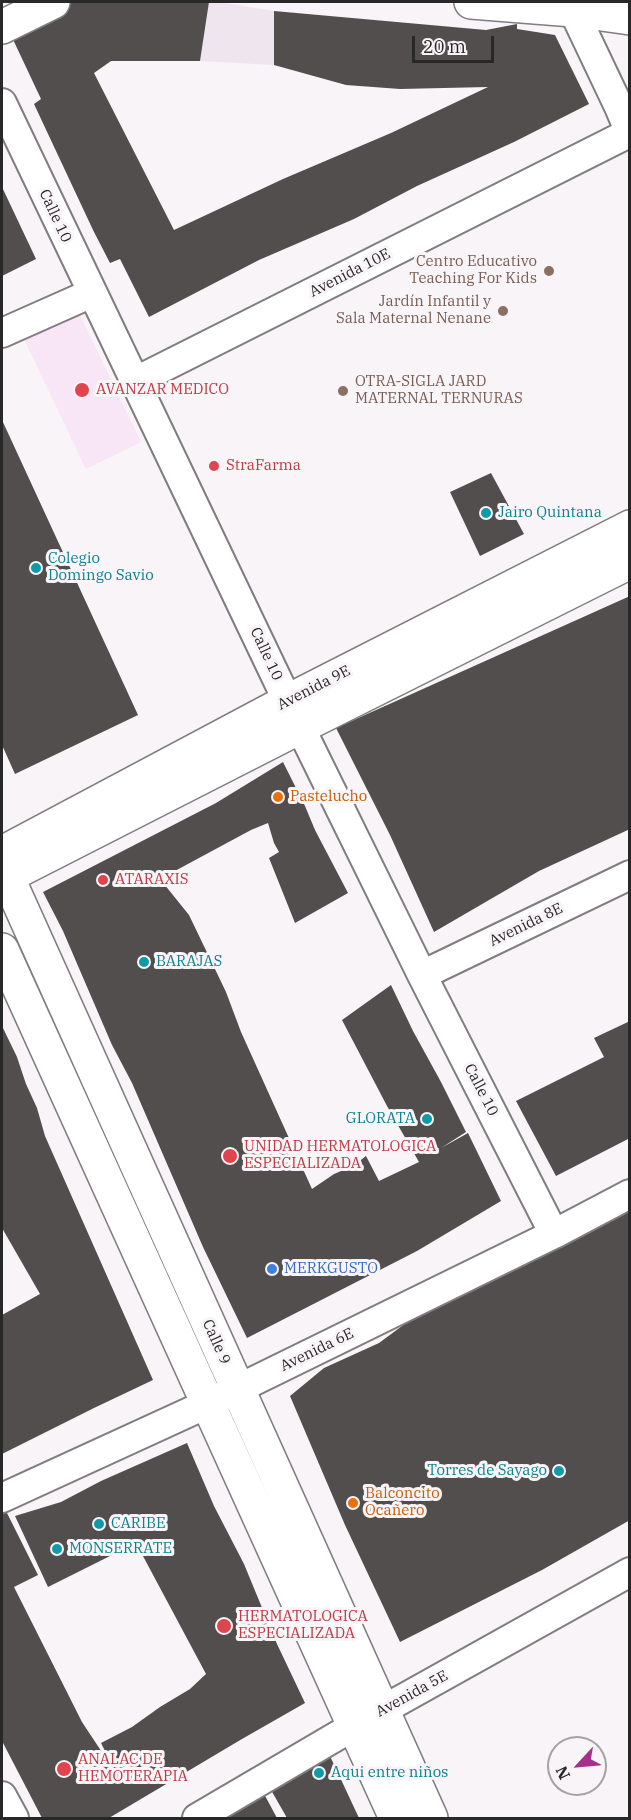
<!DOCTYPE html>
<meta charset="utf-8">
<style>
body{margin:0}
#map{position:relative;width:631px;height:1820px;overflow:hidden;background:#f8f4f8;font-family:"IBM Plex Serif",serif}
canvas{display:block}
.frame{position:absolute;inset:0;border:3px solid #292829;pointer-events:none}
.north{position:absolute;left:547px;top:1736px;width:60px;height:60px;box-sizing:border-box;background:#f8f4f8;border:2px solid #a5a2a5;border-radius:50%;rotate:244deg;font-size:16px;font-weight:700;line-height:24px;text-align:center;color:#292829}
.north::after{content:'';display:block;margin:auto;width:21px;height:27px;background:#a6318a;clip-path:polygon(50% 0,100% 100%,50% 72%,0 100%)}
.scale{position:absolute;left:412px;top:36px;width:82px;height:27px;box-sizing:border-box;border:3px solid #292829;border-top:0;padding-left:8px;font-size:18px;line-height:21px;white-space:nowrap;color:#292829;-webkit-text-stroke:4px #f8f4f8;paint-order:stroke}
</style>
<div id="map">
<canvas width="631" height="1820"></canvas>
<div class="frame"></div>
<div class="north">N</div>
<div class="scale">20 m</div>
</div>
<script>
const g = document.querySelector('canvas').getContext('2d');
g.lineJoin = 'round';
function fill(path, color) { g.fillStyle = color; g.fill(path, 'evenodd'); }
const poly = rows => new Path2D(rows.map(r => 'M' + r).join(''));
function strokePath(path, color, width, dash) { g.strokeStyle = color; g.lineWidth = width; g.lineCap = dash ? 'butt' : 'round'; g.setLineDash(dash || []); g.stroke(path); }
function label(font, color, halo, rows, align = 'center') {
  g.font = font + ' "IBM Plex Serif",serif'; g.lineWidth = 6; g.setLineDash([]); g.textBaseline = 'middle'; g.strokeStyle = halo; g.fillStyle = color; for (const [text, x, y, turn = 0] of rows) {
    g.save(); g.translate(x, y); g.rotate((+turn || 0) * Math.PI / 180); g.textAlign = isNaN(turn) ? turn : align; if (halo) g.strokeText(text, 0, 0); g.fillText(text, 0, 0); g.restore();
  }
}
fill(poly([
 [209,2,219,2,274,11,274,65,200,61]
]), '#eee5ee');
fill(poly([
 [78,311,141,442,86,469,23,337]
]), '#f8e5f6');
fill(poly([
 [72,2,209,2,200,61,111,61,94,73,174,230,283,179,391,133,488,87,400,89,346,85,274,65,274,11,486,30,517,24,517,29,555,35,589,104,514,142,417,186,354,219,259,260,149,317,120,259,110,263,93,230,34,104,41,99,9,31],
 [2,187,36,259,2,276],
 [2,420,138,715,15,774,2,745],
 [491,473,524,534,480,556,450,492],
 [630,596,630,829,539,871,434,932,390,835,336,728],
 [283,762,305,806,315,830,348,893,295,923,269,858,279,852,274,843,268,823,251,830,160,879,189,915,226,992,241,1032,312,1189,334,1174,353,1166,366,1156,379,1181,419,1162,387,1106,342,1020,391,985,413,1031,441,1082,466,1132,441,1148,468,1133,501,1201,417,1251,247,1338,203,1247,132,1083,112,1045,63,931,43,892,216,803],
 [630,1021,630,1138,556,1176,516,1101,604,1057,594,1038],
 [2,1026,17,1057,26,1084,37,1108,45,1136,153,1380,94,1408,2,1454,2,1315,40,1294,2,1228],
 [630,1200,630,1520,542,1570,400,1642,345,1525,290,1396,324,1368,379,1343,425,1309],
 [187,1443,214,1506,244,1564,277,1644,305,1703,242,1739,109,1818,42,1818,2,1741,2,1511,5,1509,38,1575,14,1587,82,1722,117,1775,101,1743,132,1727,160,1707,190,1689,206,1674,136,1543,48,1587,15,1516,61,1502,101,1481],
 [330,1756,359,1818,287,1818,271,1790],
 [263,1792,277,1818,225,1818]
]), '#534e4e');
const street = poly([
 [573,10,620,109,630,133],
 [2,103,300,727,422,975,554,1234],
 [2,333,92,293],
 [136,381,629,133],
 [422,975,630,875],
 [2,1498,207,1404,554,1234,630,1194],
 [2,1796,14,1818],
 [197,1818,354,1726,630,1572]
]);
const secondary = poly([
 [2,27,53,2],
 [2,853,288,701,630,527],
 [2,865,431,1818],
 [2,879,300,727,630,562],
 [2,950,396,1818]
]);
const primary = poly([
 [471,2,573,10,630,18]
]);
strokePath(street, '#807d80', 32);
strokePath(secondary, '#807d80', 36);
strokePath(primary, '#807d80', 36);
strokePath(street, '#fff', 28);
strokePath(secondary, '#fff', 33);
strokePath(primary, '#fff', 33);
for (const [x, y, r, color] of [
 [549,271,6,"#8d6e63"],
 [503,311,6,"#8d6e63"],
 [82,390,8,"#e0444e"],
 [343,391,6,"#8d6e63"],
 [214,466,6,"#e0444e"],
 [486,513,6,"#0f9aa8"],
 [36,568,6,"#0f9aa8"],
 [278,797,6,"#e8710a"],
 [103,880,6,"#e0444e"],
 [144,962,6,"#0f9aa8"],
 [427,1119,6,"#0f9aa8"],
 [230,1156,8,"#e0444e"],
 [272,1269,6,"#3f7fe0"],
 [559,1471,6,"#0f9aa8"],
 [353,1503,6,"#e8710a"],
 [99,1524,6,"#0f9aa8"],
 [57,1549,6,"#0f9aa8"],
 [224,1626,8,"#e0444e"],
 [64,1769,8,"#e0444e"],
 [319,1773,6,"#0f9aa8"]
]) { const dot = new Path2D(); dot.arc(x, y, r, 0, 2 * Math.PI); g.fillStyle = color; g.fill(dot); strokePath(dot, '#f8f4f8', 2); }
label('15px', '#292829', '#f8f4f8', [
 ["Calle 10",55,216,65],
 ["Avenida 10E",350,273,-27],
 ["Calle 10",266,654,65],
 ["Avenida 9E",314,688,-27],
 ["Avenida 8E",526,925,-26],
 ["Calle 10",481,1090,63],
 ["Calle 9",216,1342,66],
 ["Avenida 6E",317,1350,-26],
 ["Avenida 5E",412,1694,-29]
]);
label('15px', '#785e54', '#f8f4f8', [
 ["Centro Educativo",537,262],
 ["Teaching For Kids",537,279],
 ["Jardín Infantil y",491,302],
 ["Sala Maternal Nenane",491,319],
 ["OTRA-SIGLA JARD",355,382,"left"],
 ["MATERNAL TERNURAS",355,399,"left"]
], 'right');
label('15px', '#be3a42', '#f8f4f8', [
 ["AVANZAR MEDICO",96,390],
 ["StraFarma",226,466],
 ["ATARAXIS",115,880],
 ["UNIDAD HERMATOLOGICA",244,1147],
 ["ESPECIALIZADA",244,1164],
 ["HERMATOLOGICA",238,1617],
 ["ESPECIALIZADA",238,1634],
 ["ANALAC DE",78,1760],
 ["HEMOTERAPIA",78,1777]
], 'left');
label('15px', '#0d838f', '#f8f4f8', [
 ["Jairo Quintana",498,513],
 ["Colegio",48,559],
 ["Domingo Savio",48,576],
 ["BARAJAS",156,962],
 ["GLORATA",415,1119,"right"],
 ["Torres de Sayago",547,1471,"right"],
 ["CARIBE",111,1524],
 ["MONSERRATE",69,1549],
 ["Aqui entre niños",331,1773]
], 'left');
label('15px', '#c56008', '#f8f4f8', [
 ["Pastelucho",290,797],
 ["Balconcito",365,1494],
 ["Ocañero",365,1511]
], 'left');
label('15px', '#366cbe', '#f8f4f8', [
 ["MERKGUSTO",284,1269]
], 'left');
</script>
